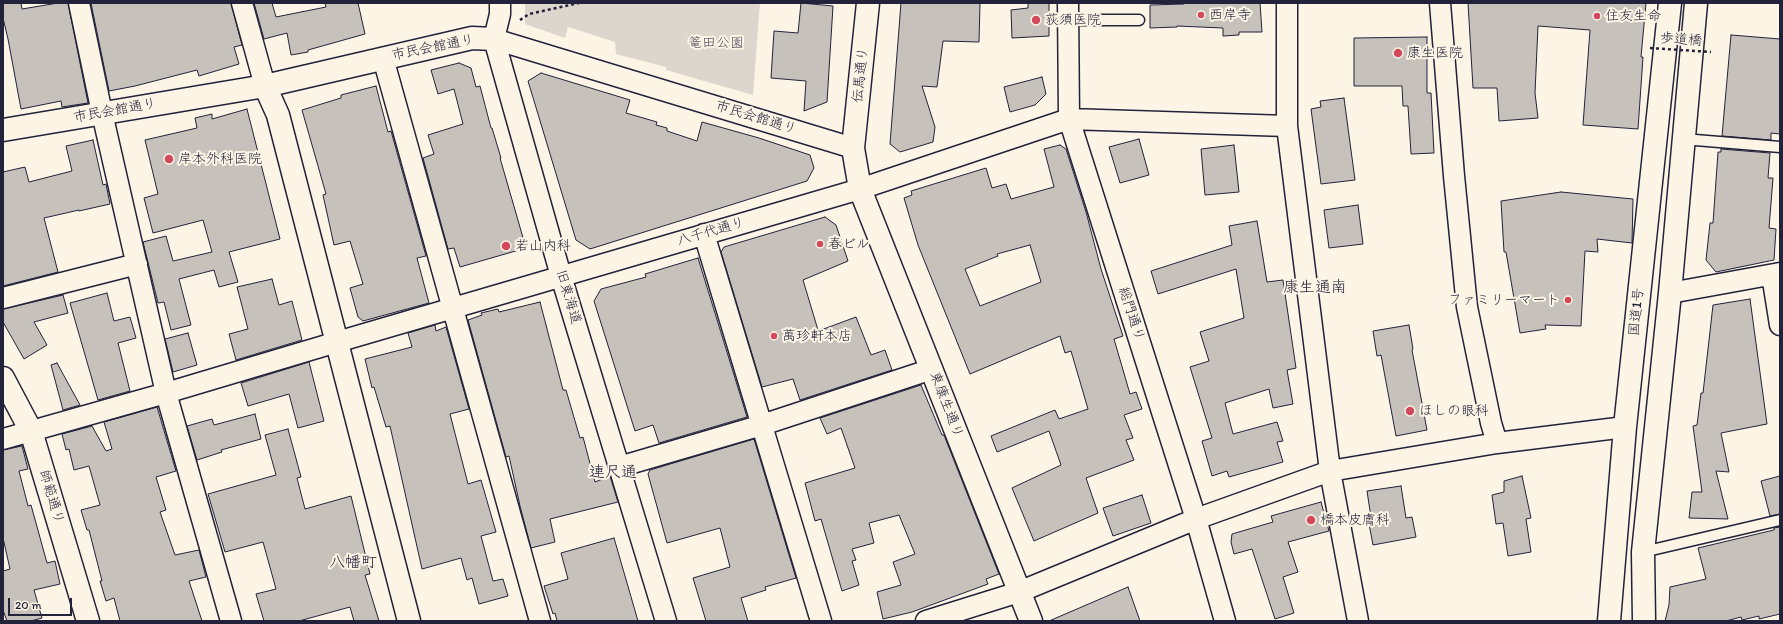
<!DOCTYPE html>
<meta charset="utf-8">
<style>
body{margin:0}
#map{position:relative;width:1783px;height:624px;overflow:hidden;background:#fcf5e5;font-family:Itim,sans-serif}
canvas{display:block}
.frame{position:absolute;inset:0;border:4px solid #22223b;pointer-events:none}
.scale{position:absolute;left:8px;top:598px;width:64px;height:18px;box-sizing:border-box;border:2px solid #22223b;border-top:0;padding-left:5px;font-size:12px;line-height:14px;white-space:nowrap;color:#22223b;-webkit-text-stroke:3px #fcf5e5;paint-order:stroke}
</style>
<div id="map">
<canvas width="1783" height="624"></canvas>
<div class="frame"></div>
<div class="scale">20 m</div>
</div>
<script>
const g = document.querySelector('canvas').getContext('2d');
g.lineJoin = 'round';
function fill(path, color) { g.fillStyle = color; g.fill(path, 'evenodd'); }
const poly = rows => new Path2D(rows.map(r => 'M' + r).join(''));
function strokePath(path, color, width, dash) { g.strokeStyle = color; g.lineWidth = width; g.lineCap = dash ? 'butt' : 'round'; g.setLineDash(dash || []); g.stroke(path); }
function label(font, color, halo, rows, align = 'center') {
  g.font = font + ' Itim,"Klee One",sans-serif'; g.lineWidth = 4; g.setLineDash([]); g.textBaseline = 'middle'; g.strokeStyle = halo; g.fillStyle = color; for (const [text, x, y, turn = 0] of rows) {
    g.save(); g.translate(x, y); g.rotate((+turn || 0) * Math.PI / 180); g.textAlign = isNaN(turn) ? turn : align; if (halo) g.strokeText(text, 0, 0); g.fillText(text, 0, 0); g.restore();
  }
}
fill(poly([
 [525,3,760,3,753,95,666,70,666,67,616,54,615,42,568,27,565,38,525,24]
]), '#dcd6cc');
const building = poly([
 [3,3,21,3,22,9,58,3,68,3,88,103,62,107,61,101,21,109,8,39,3,18,3,3],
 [91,3,231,3,242,45,234,47,239,64,199,76,197,70,135,86,109,91,91,3],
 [254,3,272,3,276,17,326,7,325,3,358,3,365,34,308,50,308,52,291,55,287,33,264,39,254,3],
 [801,3,833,6,827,102,804,111,806,81,771,78,774,31,798,33,801,3],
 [901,3,980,3,979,42,943,41,937,87,922,86,935,127,933,142,900,152,890,144,901,3],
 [1028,3,1049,3,1049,36,1012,38,1011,10,1028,8,1028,3],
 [1184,3,1260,3,1262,32,1239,32,1239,35,1223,36,1223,28,1177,26,1177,27,1150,28,1150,5,1184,4,1184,3],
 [1468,3,1646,3,1641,57,1643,57,1638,129,1583,125,1590,30,1538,26,1535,93,1538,118,1499,121,1497,88,1473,88,1468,3],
 [1731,35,1780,39,1780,134,1771,133,1771,140,1722,136,1731,35],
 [1427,37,1427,93,1431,93,1434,153,1411,154,1408,106,1403,106,1402,86,1354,86,1354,38,1427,37],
 [459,63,471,68,476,87,480,86,491,128,492,128,501,158,500,158,526,248,460,267,454,248,448,249,423,158,434,154,428,135,463,124,454,89,438,94,431,70,459,63],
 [541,73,630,100,626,113,657,122,656,125,667,128,667,131,697,141,702,122,759,138,810,155,814,168,807,181,590,249,576,240,528,81,541,73],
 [1042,77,1046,94,1035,105,1010,112,1004,87,1042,77],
 [376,86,388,132,391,131,426,256,417,258,429,303,363,321,358,317,350,288,363,284,350,241,334,245,323,195,326,194,302,110,341,98,341,95,376,86],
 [1344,98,1355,180,1321,184,1311,109,1321,107,1320,101,1344,98],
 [247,109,280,239,229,252,238,282,219,287,214,270,179,279,191,325,171,330,164,302,158,303,143,242,166,236,173,261,212,252,203,220,153,233,144,198,158,194,145,140,197,128,195,118,212,114,212,119,247,109],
 [1139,139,1149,175,1120,183,1109,147,1139,139],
 [93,140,103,185,106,184,110,204,79,211,79,210,44,218,58,272,3,286,3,172,25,167,29,182,72,171,66,146,93,140],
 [1060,145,1066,149,1086,212,1101,269,1123,336,1114,339,1130,394,1136,392,1142,409,1124,415,1133,438,1126,440,1134,460,1086,478,1098,513,1034,541,1012,488,1061,465,1049,431,997,452,991,436,1055,410,1059,419,1088,409,1071,351,1065,353,1060,336,970,374,918,245,904,198,912,195,911,191,986,168,992,188,1006,184,1011,199,1054,187,1044,149,1060,145],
 [1030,245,1041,282,980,306,965,269,998,256,997,254,1030,245],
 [1234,145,1239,192,1205,195,1201,149,1234,145],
 [1721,149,1770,153,1768,178,1773,178,1769,228,1776,229,1774,260,1716,272,1706,260,1710,223,1713,223,1718,152,1721,152,1721,149],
 [1561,192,1633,199,1632,243,1597,239,1598,252,1585,251,1581,326,1545,325,1546,329,1520,333,1506,252,1504,252,1501,201,1561,192],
 [1358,205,1363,244,1329,248,1324,210,1358,205],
 [825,217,836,225,848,261,803,280,818,330,820,329,821,330,856,317,871,355,885,350,892,370,800,400,793,379,762,387,721,252,724,247,825,217],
 [1257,221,1267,282,1283,280,1296,368,1287,370,1293,404,1273,408,1269,389,1225,403,1233,434,1277,422,1283,441,1277,442,1283,462,1229,477,1227,471,1212,476,1202,441,1212,438,1190,367,1209,361,1200,332,1244,318,1236,269,1158,294,1151,271,1232,245,1229,226,1257,221],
 [698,258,747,417,659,443,653,425,635,431,594,301,601,289,646,277,645,274,698,258],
 [272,279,279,305,292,301,302,340,236,360,229,334,248,329,237,287,272,279],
 [107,293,114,321,130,317,136,338,118,343,130,391,98,400,70,303,107,293],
 [63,295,68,313,34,322,47,345,24,359,3,322,3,309,63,295],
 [1750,299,1767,424,1721,433,1729,472,1716,471,1728,519,1689,518,1692,492,1702,492,1693,426,1697,425,1701,393,1703,393,1713,305,1750,299],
 [540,302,563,390,566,390,580,438,583,437,595,482,610,476,618,502,550,519,555,542,531,548,520,506,509,456,506,457,468,320,482,315,481,313,498,309,499,312,540,302],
 [435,325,436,331,446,327,469,409,450,414,468,484,481,480,496,532,481,536,493,581,503,579,508,596,479,604,472,578,467,580,461,558,422,569,390,426,386,427,374,387,372,388,365,359,412,347,408,333,435,325],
 [1409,325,1413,349,1412,350,1427,430,1396,436,1381,355,1377,356,1373,331,1409,325],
 [188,333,197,365,173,372,165,339,188,333],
 [309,362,324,421,298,428,289,394,248,406,241,383,309,362],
 [57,363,80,405,63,410,51,365,57,363],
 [921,385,942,435,944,435,999,574,986,579,988,584,912,612,883,619,877,592,901,585,893,562,915,554,899,515,869,523,874,543,852,549,856,560,852,561,859,585,842,591,821,519,815,521,805,483,855,468,841,428,827,434,820,418,921,385],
 [157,407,176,471,156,477,166,510,160,512,175,555,199,550,206,577,189,581,202,621,120,621,114,598,106,601,100,581,102,581,89,530,87,530,81,510,100,505,89,466,74,470,69,449,66,450,62,434,92,426,106,451,112,449,104,422,157,407],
 [255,414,261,439,221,450,222,452,197,460,187,426,212,419,214,425,255,414],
 [288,429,301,477,297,478,305,509,351,496,370,574,365,575,379,621,354,621,350,607,299,621,264,621,256,594,276,589,263,542,225,552,208,494,276,475,265,435,288,429],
 [754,439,796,578,765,587,766,590,741,598,748,621,706,621,693,578,730,567,720,528,667,543,648,474,650,470,754,439],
 [22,446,28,469,19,471,28,506,31,505,47,563,55,561,60,584,34,590,42,618,31,621,7,621,3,610,3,571,10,569,3,538,3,450,22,446],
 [1522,476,1531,518,1526,519,1531,552,1508,556,1503,523,1496,524,1492,495,1504,492,1504,481,1522,476],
 [1780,476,1780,514,1770,516,1761,481,1780,476],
 [1401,486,1406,518,1412,517,1416,537,1373,545,1369,524,1372,524,1367,491,1401,486],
 [1142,495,1151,523,1113,536,1103,508,1142,495],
 [1321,502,1329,531,1288,542,1298,572,1283,577,1294,613,1275,619,1252,549,1234,554,1231,542,1232,534,1273,522,1271,516,1321,502],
 [1780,527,1780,614,1759,619,1759,616,1742,620,1741,617,1726,621,1665,621,1669,605,1670,587,1706,579,1698,548,1774,530,1774,528,1780,527],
 [614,538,638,621,557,621,555,613,553,614,544,586,568,579,561,553,614,538],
 [1128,587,1140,621,1049,621,1128,587]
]);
fill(building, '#c6c1bb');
strokePath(building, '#22223b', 1);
const service = poly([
 [1068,20,1139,20],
 [1683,139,1780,147],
 [1643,552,1780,520]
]);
const minor = poly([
 [79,3,102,113,166,393,231,621],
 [242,3,265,86],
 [500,3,500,14,494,39,561,276,666,621],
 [1068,3,1069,119,1196,519,1225,621],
 [1287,3,1287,126,1330,471,1358,621],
 [1440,3,1454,176,1467,307,1491,423,1497,443],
 [494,39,853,148],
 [383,58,540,621],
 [704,234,821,621],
 [1772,275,1780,325],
 [1670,293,1780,273],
 [3,298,137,264],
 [3,439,166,393,337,342,860,189,1069,119,1287,126],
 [619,467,762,425,932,369],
 [926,621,1019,592,1196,519,1330,471,1497,443,1625,427]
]);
const tertiary = poly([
 [868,3,853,148,860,189,1031,621],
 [265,86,278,115,409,621],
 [3,130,265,86,472,38,494,39],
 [3,378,31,431,88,621]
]);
const trunk = poly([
 [1609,621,1625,427,1670,3],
 [1644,621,1643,552,1670,293,1696,3]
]);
strokePath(service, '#22223b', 13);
strokePath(minor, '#22223b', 23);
strokePath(tertiary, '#22223b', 25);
strokePath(trunk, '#22223b', 25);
strokePath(poly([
 [520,20,529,14,579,3]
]), '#22223b', 2.5, [3, 3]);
strokePath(service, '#fcf5e5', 10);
strokePath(minor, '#fcf5e5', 20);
strokePath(tertiary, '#fcf5e5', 22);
strokePath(trunk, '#fcf5e5', 22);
strokePath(poly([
 [1650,48,1711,52]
]), '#22223b', 2.5, [3, 3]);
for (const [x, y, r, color] of [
 [1201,15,4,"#d1495b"],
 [1597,16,4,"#d1495b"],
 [1036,20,5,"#d1495b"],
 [1398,53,5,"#d1495b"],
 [169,159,5,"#d1495b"],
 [820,244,4,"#d1495b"],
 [506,246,5,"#d1495b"],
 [1568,300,4,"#d1495b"],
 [774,336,4,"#d1495b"],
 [1410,411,5,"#d1495b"],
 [1311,520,5,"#d1495b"]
]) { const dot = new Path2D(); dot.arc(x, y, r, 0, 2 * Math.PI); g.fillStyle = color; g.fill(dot); strokePath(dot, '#fcf5e5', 1.5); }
label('14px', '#22223b', '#fcf5e5', [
 ["西岸寺",1209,15],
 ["住友生命",1605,16],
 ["荻須医院",1045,20],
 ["康生医院",1407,53],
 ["岸本外科医院",178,159],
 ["春ビル",828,244],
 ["若山内科",515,246],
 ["ファミリーマート",1560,300,"right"],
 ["萬珍軒本店",782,336],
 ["ほしの眼科",1419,411],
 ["橋本皮膚科",1320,520]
], 'left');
label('14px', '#22223b', '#fcf5e5', [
 ["歩道橋",1681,40,4],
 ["市民会館通り",433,48,-11],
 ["伝馬通り",861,75,-84],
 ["市民会館通り",115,111,-10],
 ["市民会館通り",756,118,17],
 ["八千代通り",711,232,-16],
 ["旧東海道",568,297,73],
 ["国道1号",1637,312,-84],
 ["総門通り",1131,314,72],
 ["東康生通り",946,405,69],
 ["師範通り",51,497,73]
]);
label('14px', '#504f5f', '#fcf5e5', [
 ["篭田公園",716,43]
]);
label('16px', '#22223b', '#fcf5e5', [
 ["康生通南",1315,288],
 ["連尺通",613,473],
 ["八幡町",353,563]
]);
</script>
